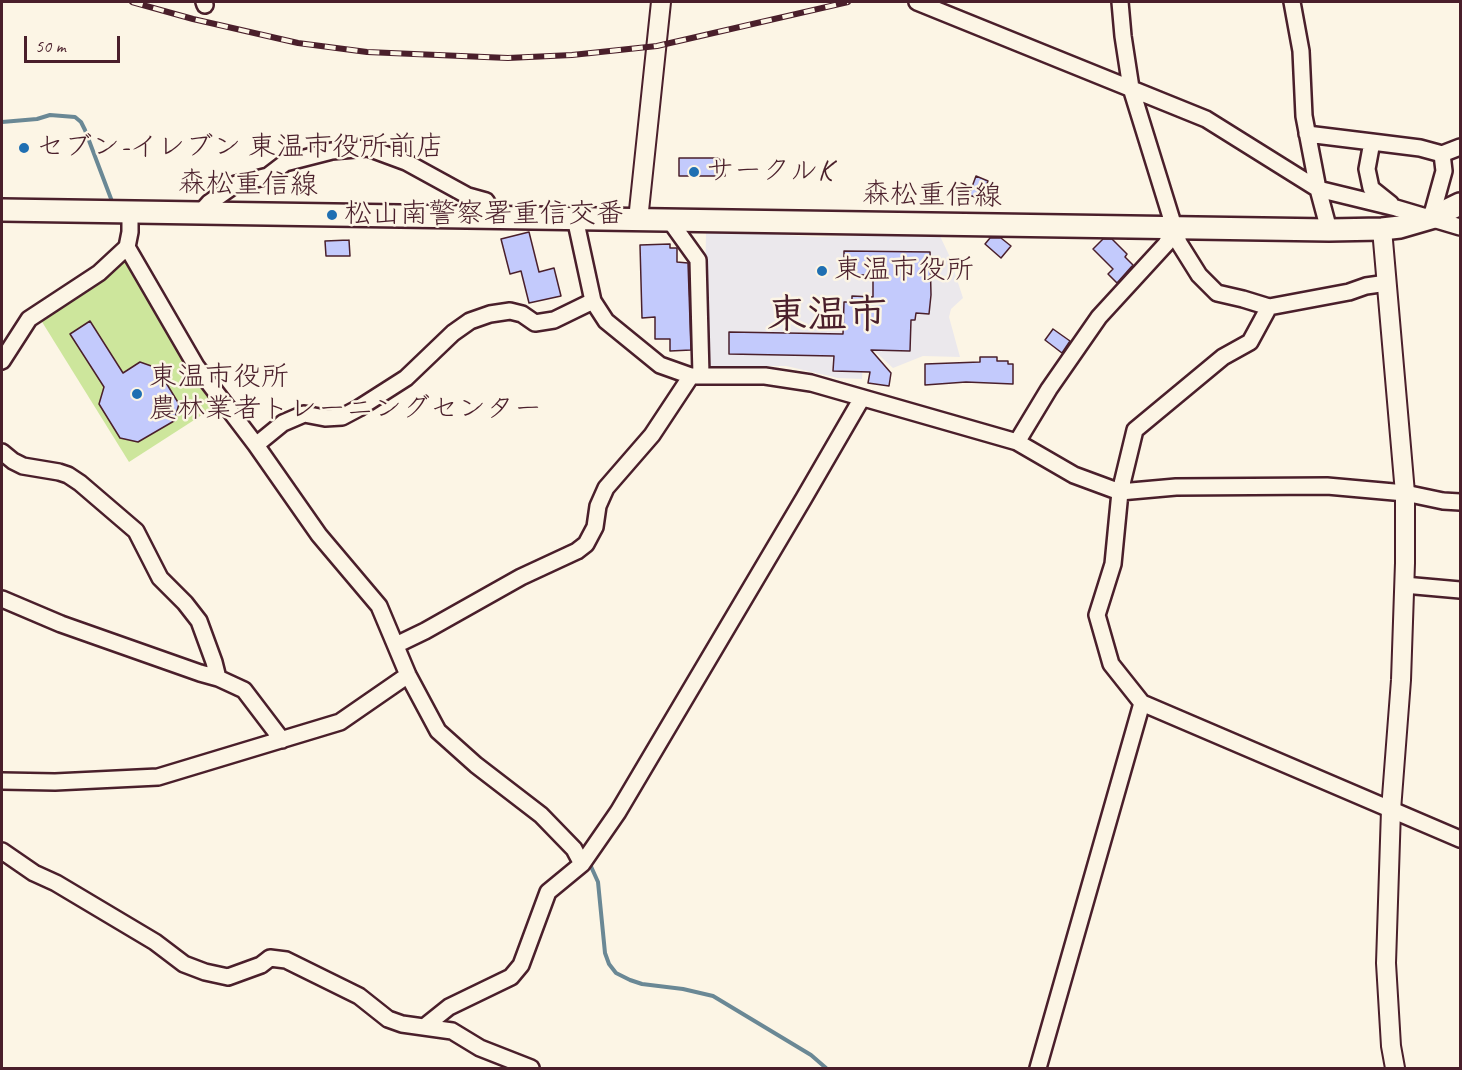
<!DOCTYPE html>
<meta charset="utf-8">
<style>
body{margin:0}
#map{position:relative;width:1462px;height:1070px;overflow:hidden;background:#fcf5e5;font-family:Caveat,sans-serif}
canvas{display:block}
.frame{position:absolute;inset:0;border:3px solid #4a1f2b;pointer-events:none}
.scale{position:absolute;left:24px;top:36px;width:96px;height:27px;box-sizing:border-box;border:3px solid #4a1f2b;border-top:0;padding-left:8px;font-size:18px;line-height:21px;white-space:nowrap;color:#4a1f2b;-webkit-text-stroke:4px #fcf5e5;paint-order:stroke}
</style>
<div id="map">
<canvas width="1462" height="1070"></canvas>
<div class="frame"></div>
<div class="scale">50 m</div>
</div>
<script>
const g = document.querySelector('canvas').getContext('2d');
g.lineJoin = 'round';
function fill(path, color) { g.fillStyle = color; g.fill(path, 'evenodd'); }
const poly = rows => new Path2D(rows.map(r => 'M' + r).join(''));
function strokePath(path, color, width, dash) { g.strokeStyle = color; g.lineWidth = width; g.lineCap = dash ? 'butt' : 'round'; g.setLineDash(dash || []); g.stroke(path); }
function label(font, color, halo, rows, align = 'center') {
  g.font = font + ' Caveat,"Klee One",sans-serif'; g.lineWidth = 5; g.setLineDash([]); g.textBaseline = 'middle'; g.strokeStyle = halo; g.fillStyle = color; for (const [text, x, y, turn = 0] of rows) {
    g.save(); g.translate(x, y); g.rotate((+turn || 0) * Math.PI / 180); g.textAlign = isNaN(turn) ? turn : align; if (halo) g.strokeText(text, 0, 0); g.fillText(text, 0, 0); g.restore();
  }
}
fill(poly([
 [708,230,817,237,939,234,949,255,963,298,951,309,949,317,960,357,923,356,893,368,867,344,864,344,862,379,838,378,786,366,708,366,705,290,706,233]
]), '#ebe8ec');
fill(poly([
 [128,259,219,404,129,462,39,317]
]), '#cde69c');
strokePath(poly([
 [2,122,37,119,50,115,75,117,81,122,85,130,113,204],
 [589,862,598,882,605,953,609,964,616,973,630,980,642,984,683,989,713,996,811,1055,826,1068]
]), '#6a8895', 4);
const building = poly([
 [679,158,717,158,725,163,725,176,679,176,679,158],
 [976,176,988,181,981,199,969,195,976,176],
 [529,232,539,272,554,268,561,296,529,303,521,271,510,274,501,239,529,232],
 [990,238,1001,238,1011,246,1001,258,985,244,990,238],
 [1103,239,1112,239,1127,254,1125,257,1133,265,1117,283,1108,274,1113,269,1093,249,1103,239],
 [349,240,350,256,326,256,325,241,349,240],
 [670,244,670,248,677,248,677,262,688,263,691,350,670,351,670,339,655,339,655,317,642,318,640,245,670,244],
 [844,251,930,252,931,295,929,314,916,313,915,320,911,320,910,351,871,350,891,373,889,386,868,383,870,372,833,371,834,356,729,354,729,332,843,334,844,302,852,302,852,296,873,297,873,275,852,275,852,269,844,269,844,251],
 [90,321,123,373,140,362,157,368,179,404,174,421,138,442,120,438,99,404,104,387,70,334,90,321],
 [1053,329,1070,341,1062,353,1045,340,1053,329],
 [980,357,997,357,997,361,1008,361,1008,364,1013,364,1013,384,966,382,925,385,925,364,980,362,980,357]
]);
fill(building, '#c3cafc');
strokePath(building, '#4a1f2b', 1.5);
const minor = poly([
 [204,2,205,5],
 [917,2,1206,119,1318,189,1396,208,1460,227],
 [1120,2,1123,36,1131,88,1179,243,1199,275,1217,293,1243,299,1269,307],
 [1292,2,1301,51,1304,116,1318,189,1329,230],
 [1307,134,1372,142,1367,169,1371,188,1391,204],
 [1372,142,1420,148,1442,154],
 [200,213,209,203,236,184,268,176,285,163,332,151,368,148,406,162,468,196,486,201,495,217],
 [575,218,593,301,606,321,660,365,691,376,765,376,811,383,1017,442,1074,475,1120,492,1176,487,1327,486,1405,493,1443,501,1460,502],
 [1431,218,1444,171,1442,154,1460,147],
 [670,221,698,260,701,375],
 [127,247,196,366,256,445],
 [1387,283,1366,286,1349,292,1269,307,1250,342,1223,357,1135,430,1120,492,1113,564,1097,615,1111,664,1142,703,1460,839],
 [2,361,29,319,99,273,127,247,130,232,130,212],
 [1017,442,1049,389,1099,317,1166,244,1175,228],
 [2,452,13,461,23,466,59,472,68,475,80,483,136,531,160,578,185,603,199,621,214,662,218,678],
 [1404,585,1460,590],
 [2,599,61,624,200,673,218,678,244,690,282,740],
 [396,645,425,631,521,577,577,551,586,544,595,527,598,506,606,488,652,435,691,376],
 [2,781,55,782,158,777,340,722,408,675],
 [2,851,34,873,56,883,155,942,184,964,205,972,228,977,261,965,270,958,286,960,359,996,388,1019,402,1024,452,1031,480,1048,531,1068],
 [582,864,574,849,541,815,476,765,438,731,408,675,379,606,319,535,256,445,283,423,304,414,325,418,342,417,359,408,406,378,453,333,470,321,490,314,510,311,522,314,535,323,554,320,593,301],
 [424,1027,449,1007,511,977,521,965,548,892,582,864,618,812,804,498,862,398],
 [1038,1068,1142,703]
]);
const tertiary = poly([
 [638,220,661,2],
 [1382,229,1405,493,1405,563,1401,680,1391,810,1386,963,1391,1046,1395,1068]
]);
const secondary = poly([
 [2,210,1329,230,1382,229,1400,227,1431,218,1460,204]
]);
strokePath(minor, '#4a1f2b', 20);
strokePath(tertiary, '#4a1f2b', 22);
strokePath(secondary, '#4a1f2b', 26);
strokePath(minor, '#fcf5e5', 15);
strokePath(tertiary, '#fcf5e5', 18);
strokePath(secondary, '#fcf5e5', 21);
const rail = poly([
 [132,2,193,19,298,43,367,52,508,58,572,55,657,46,848,2]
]);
strokePath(rail, '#4a1f2b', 6);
strokePath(rail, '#fcf5e5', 4, [11]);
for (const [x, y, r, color] of [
 [24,148,6,"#1f6fb2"],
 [694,172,6,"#1f6fb2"],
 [332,215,6,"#1f6fb2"],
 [822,271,6,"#1f6fb2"],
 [137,394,6,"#1f6fb2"]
]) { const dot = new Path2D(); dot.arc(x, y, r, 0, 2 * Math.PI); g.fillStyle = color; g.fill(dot); strokePath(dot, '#fcf5e5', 2); }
label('28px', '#4a1f2b', '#fcf5e5', [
 ["セブン-イレブン 東温市役所前店",36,148],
 ["サークルK",706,172],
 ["松山南警察署重信交番",344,215],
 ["東温市役所",834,271],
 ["東温市役所",149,378],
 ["農林業者トレーニングセンター",149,410]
], 'left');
label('28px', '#4a1f2b', '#fcf5e5', [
 ["森松重信線",248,185,1],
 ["森松重信線",932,196,1]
]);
label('bold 40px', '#4a1f2b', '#fcf5e5', [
 ["東温市",827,317]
]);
</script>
